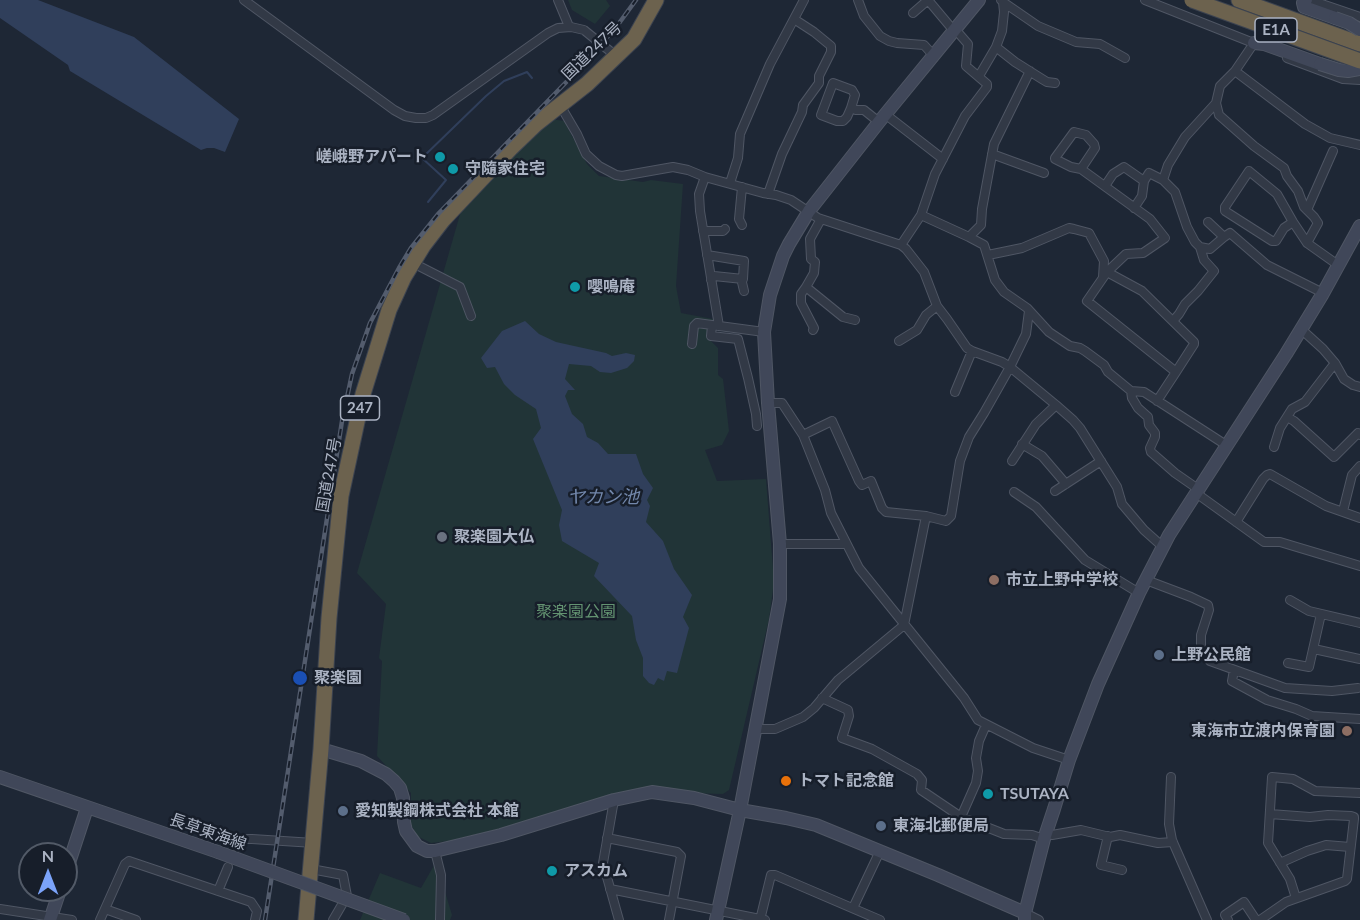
<!DOCTYPE html>
<meta charset="utf-8">
<style>
body{margin:0}
#map{position:relative;width:1360px;height:920px;overflow:hidden;background:#1e2735;font-family:Lato,sans-serif}
canvas{display:block}
.north{position:absolute;left:18px;top:842px;width:60px;height:60px;box-sizing:border-box;background:#171e2a;border:2px solid #525a67;border-radius:50%;rotate:0deg;font-size:16px;font-weight:700;line-height:24px;text-align:center;color:#abb3c3}
.north::after{content:'';display:block;margin:auto;width:21px;height:27px;background:#7ba3f9;clip-path:polygon(50% 0,100% 100%,50% 72%,0 100%)}
</style>
<div id="map">
<canvas width="1360" height="920"></canvas>
<div class="north">N</div>
</div>
<script>
const g = document.querySelector('canvas').getContext('2d');
g.lineJoin = 'round';
function fill(path, color) { g.fillStyle = color; g.fill(path, 'evenodd'); }
const poly = rows => new Path2D(rows.map(r => 'M' + r).join(''));
function strokePath(path, color, width, dash) { g.strokeStyle = color; g.lineWidth = width; g.lineCap = dash ? 'butt' : 'round'; g.setLineDash(dash || []); g.stroke(path); }
function label(font, color, halo, rows, align = 'center') {
  g.font = font + ' Lato,"Noto Sans JP",sans-serif'; g.lineWidth = 5; g.setLineDash([]); g.textBaseline = 'middle'; g.strokeStyle = halo; g.fillStyle = color; for (const [text, x, y, turn = 0] of rows) {
    g.save(); g.translate(x, y); g.rotate((+turn || 0) * Math.PI / 180); g.textAlign = isNaN(turn) ? turn : align; if (halo) g.strokeText(text, 0, 0); g.fillText(text, 0, 0); g.restore();
  }
}
fill(poly([
 [568,0,606,0,610,6,595,24,572,10],
 [551,119,564,121,587,164,599,176,643,182,651,180,683,184,676,286,681,313,713,319,707,337,718,348,718,375,723,379,729,431,722,445,705,450,717,481,766,479,774,582,769,619,729,790,723,794,652,792,449,841,431,843,417,836,411,824,411,793,377,756,382,661,379,658,386,604,357,573,465,197],
 [436,862,452,915,450,920,360,920,380,873,421,888]
]), '#213437');
fill(poly([
 [0,0,38,0,134,37,239,119,225,152,214,148,207,148,201,150,70,71,68,65,0,18],
 [525,321,539,334,556,342,606,353,612,356,626,353,635,355,634,361,627,368,611,373,600,372,591,366,569,364,565,379,575,390,568,390,565,396,572,414,583,424,587,437,598,443,608,454,636,454,643,474,653,488,647,500,650,506,646,522,663,541,674,569,692,595,683,617,689,628,677,673,667,671,664,681,658,678,654,685,649,683,643,676,643,658,636,640,632,616,594,576,599,563,562,541,559,525,562,510,533,439,541,428,536,409,515,395,504,384,495,367,487,368,481,358,502,331]
]), '#303f5b');
strokePath(poly([
 [428,202,446,180,422,158,486,96,504,81,527,72,532,78]
]), '#303f5b', 2);
const street = poly([
 [244,0,394,110,405,116,416,118,426,118,433,115,548,33,558,28,571,27,584,30,616,56],
 [558,0,568,24,567,27],
 [858,0,864,16,880,36,889,41,897,43,924,45,933,55],
 [1145,0,1256,44],
 [1310,0,1360,17],
 [1003,2,1038,26,1076,42,1100,44,1125,58],
 [913,13,928,0,954,31],
 [1254,43,1235,71,1220,86,1216,103,1219,115,1254,146,1284,168,1287,176,1298,191,1304,207,1314,217,1318,223,1307,243],
 [996,47,1002,31,1004,12,1003,2,1001,0],
 [1287,58,1343,79,1360,80],
 [1235,71,1305,124,1330,138,1360,145],
 [979,76,996,47,1015,62,1042,79,1047,82,1055,83],
 [560,105,577,134,586,154,599,166,616,175,622,176,673,167,688,170,705,177,763,193,776,195,791,200,818,218,901,245,906,249,924,272,937,306,947,319,967,348,972,351,1002,362,1010,367,1056,405,1073,420,1080,428,1117,487,1122,504,1144,530,1163,547],
 [851,108,855,95,852,90,833,83,821,115,837,121,843,121,847,117,851,108,856,110,864,110,879,122],
 [885,114,943,159],
 [992,154,1044,173],
 [1081,169,1095,148,1094,144,1086,135,1074,132,1055,158,1055,159,1071,167,1081,169,1150,219,1165,238,1143,253,1126,254,1107,272],
 [705,177,699,194,700,211,719,326],
 [1163,180,1175,192,1187,227,1195,242,1200,247,1210,249,1224,237],
 [730,183,738,158,740,134,770,64,804,0],
 [1105,186,1113,174,1124,167,1144,181,1149,173,1163,180,1168,165,1185,137,1216,103],
 [742,187,739,219,742,225],
 [768,194,782,154,802,112,803,105,819,83,819,76,831,52,831,46,814,32,794,19],
 [1134,208,1142,196,1144,181],
 [1307,210,1333,151],
 [921,215,969,237,984,245,995,280,1004,292,1027,308,1049,332,1070,346,1080,348,1085,351,1104,365,1108,372,1131,391,1144,392,1226,445],
 [821,219,810,239,811,259,815,262,814,273,806,287,843,317,855,320],
 [1208,222,1224,237,1230,233,1267,265,1323,293],
 [1293,222,1284,228,1276,241,1272,241,1225,211,1225,207,1249,171,1277,194,1293,222,1307,243,1338,265],
 [703,231,723,231,725,229],
 [969,237,981,225,982,209,994,144,1030,71],
 [901,245,921,215,935,174,965,116,987,87,987,84,966,66,968,44,955,29],
 [707,255,744,261,743,279,714,276,711,280],
 [988,255,1022,248,1069,228,1074,229,1089,233,1104,261,1103,277],
 [413,263,460,287,471,316],
 [741,278,744,291],
 [806,287,801,294,801,303,814,328,813,330],
 [1173,321,1179,314,1185,304,1198,291,1214,271,1204,260,1200,247],
 [712,325,711,336,738,339,748,378,756,414,757,426],
 [1301,329,1323,349,1335,363,1344,379,1353,385,1360,387],
 [899,341,917,330,926,315,937,306],
 [692,344,694,326,697,323,764,332],
 [1131,391,1132,398,1138,408,1148,417,1149,425,1155,433,1155,437,1150,448,1151,452,1175,473,1198,489],
 [955,392,972,351],
 [1157,401,1176,372,1194,344,1194,342,1142,291,1107,272,1087,301,1176,372],
 [768,403,782,403,803,435,825,490,831,513,859,568,964,698,978,720,1033,748,1069,760],
 [1287,417,1294,421,1334,457,1358,433,1360,435],
 [803,435,832,421,859,481,862,485,871,481,882,508,886,512,926,516,946,521,951,516,960,461,969,437,984,413,1010,367,1026,334,1029,311],
 [1022,444,1042,456,1066,484],
 [1274,447,1280,428,1292,409,1305,402,1335,363],
 [1012,461,1036,424,1056,405],
 [1055,491,1101,461],
 [1014,492,1036,507,1085,560,1139,593],
 [1196,493,1264,542,1280,542,1360,566],
 [1343,511,1352,475,1360,466],
 [1236,522,1263,479,1267,475,1270,474,1326,506,1360,518],
 [780,544,846,544],
 [1146,580,1191,597,1208,605,1209,610,1201,635,1201,646,1205,655,1210,661,1285,688,1332,691,1358,688],
 [1290,600,1309,611,1360,623],
 [1314,649,1360,659],
 [1288,663,1309,667,1321,614],
 [1234,670,1232,681,1267,700,1296,709,1312,716,1360,719],
 [822,698,848,710,849,716,842,738,872,749,917,774,922,780,921,790,961,817,1004,834,1032,835,1044,839],
 [754,729,775,729,803,717,814,708,838,680,904,625,926,516],
 [1171,777,1169,824,1172,840,1207,920],
 [614,800,603,863,619,920],
 [961,817,976,783,978,771,976,758,979,741,986,725],
 [1046,832,1052,835,1081,830,1110,837,1120,835,1158,843,1173,842],
 [1108,836,1101,865,1122,870],
 [607,838,677,852,681,856,669,920],
 [236,848,240,842,245,839,252,839,314,843],
 [435,851,441,875,440,920],
 [1280,863,1307,851,1326,845,1350,847],
 [311,869,343,875,347,896,333,920],
 [610,889,765,920],
 [218,891,228,867],
 [1296,898,1290,879,1268,843,1272,777,1293,779,1315,791,1360,793],
 [853,908,880,851],
 [0,909,72,920],
 [105,909,136,920],
 [1025,913,1039,920],
 [100,920,125,864,129,861,251,902,257,911,255,920],
 [760,920,771,875,775,875,880,920],
 [1228,920,1225,915,1244,902,1256,920],
 [1260,920,1286,902,1345,881,1347,879,1354,819,1354,817,1351,816,1328,815,1310,817,1270,814]
]);
const secondary = poly([
 [1306,0,1303,3,1304,7,1335,18],
 [1254,43,1264,44,1320,64],
 [321,749,361,761,386,774,394,781,400,788,403,798,404,822,406,831,417,846,427,851,435,851,501,835,614,800,652,792,694,798,740,810,786,818,816,825,938,875,1025,913],
 [0,777,218,852],
 [66,872,87,808],
 [1025,919,1025,913,1044,839,1054,809,1069,760,1098,684,1139,593,1169,535,1286,354,1322,295,1360,226],
 [50,920,60,890],
 [716,920,740,810,780,599,780,544,768,403,764,332,770,295,783,256,789,244,809,211,879,122,979,0]
]);
const highway = poly([
 [1239,0,1360,44],
 [306,920,321,749,329,618,341,496,363,394,389,310,404,277,423,246,443,220,511,148,536,124,587,84,634,39,656,0]
]);
strokePath(street, '#4f5664', 10);
strokePath(secondary, '#4f5664', 14);
strokePath(highway, '#3c4350', 17);
strokePath(street, '#323946', 8);
strokePath(secondary, '#404759', 12);
strokePath(highway, '#6c624e', 15);
const rail = poly([
 [265,920,342,421,352,374,370,323,399,268,411,248,439,213,576,72,617,26,636,0]
]);
strokePath(rail, '#535c6d', 4.5);
strokePath(rail, '#171e2a', 2, [7]);
const secondaryBridge = poly([
 [1335,18,1349,23,1360,30],
 [1320,64,1339,70,1348,71,1360,69],
 [218,852,404,920]
]);
const highwayBridge = poly([
 [1192,0,1360,61]
]);
strokePath(secondaryBridge, '#4f5664', 14, []);
strokePath(highwayBridge, '#3c4350', 17, []);
strokePath(secondaryBridge, '#404759', 12);
strokePath(highwayBridge, '#6c624e', 15);
for (const [x, y, r, color] of [
 [440,157,6,"#0f9aa8"],
 [453,169,6,"#0f9aa8"],
 [575,287,6,"#0f9aa8"],
 [442,537,6,"#6b7280"],
 [994,580,6,"#8d6e63"],
 [1159,655,6,"#5c6f8a"],
 [300,678,8,"#1a4fb4"],
 [1347,731,6,"#8d6e63"],
 [786,781,6,"#e8710a"],
 [988,794,6,"#0f9aa8"],
 [343,811,6,"#5c6f8a"],
 [881,826,6,"#5c6f8a"],
 [552,871,6,"#0f9aa8"]
]) { const dot = new Path2D(); dot.arc(x, y, r, 0, 2 * Math.PI); g.fillStyle = color; g.fill(dot); strokePath(dot, '#171e2a', 2); }
for (const [x, y, w] of [
 [1276,30,42],
 [360,408,39]
]) { const box = new Path2D(); box.roundRect(x - w / 2, y - 12, w, 24, 4.5); g.fillStyle = '#171e2a'; g.fill(box); strokePath(box, '#abb3c3', 1.5); }
label('bold 15px', '#abb3c3', null, [
 ["E1A",1276,30],
 ["247",360,408]
]);
label('16px', '#abb3c3', '#171e2a', [
 ["国道247号",592,51,-44],
 ["国道247号",329,475,-80],
 ["長草東海線",208,832,19]
]);
label('bold 16px', '#abb3c3', '#171e2a', [
 ["嵯峨野アパート",428,157,"right"],
 ["守隨家住宅",465,169],
 ["嚶鳴庵",587,287],
 ["聚楽園大仏",454,537],
 ["市立上野中学校",1006,580],
 ["上野公民館",1171,655],
 ["聚楽園",314,678],
 ["東海市立渡内保育園",1335,731,"right"],
 ["トマト記念館",798,781],
 ["TSUTAYA",1000,794],
 ["愛知製鋼株式会社 本館",355,811],
 ["東海北郵便局",893,826],
 ["アスカム",564,871]
], 'left');
label('16px', '#639371', '#171e2a', [
 ["聚楽園公園",576,612]
]);
label('italic 18px', '#7388ac', '#171e2a', [
 ["ヤカン池",603,497]
]);
</script>
